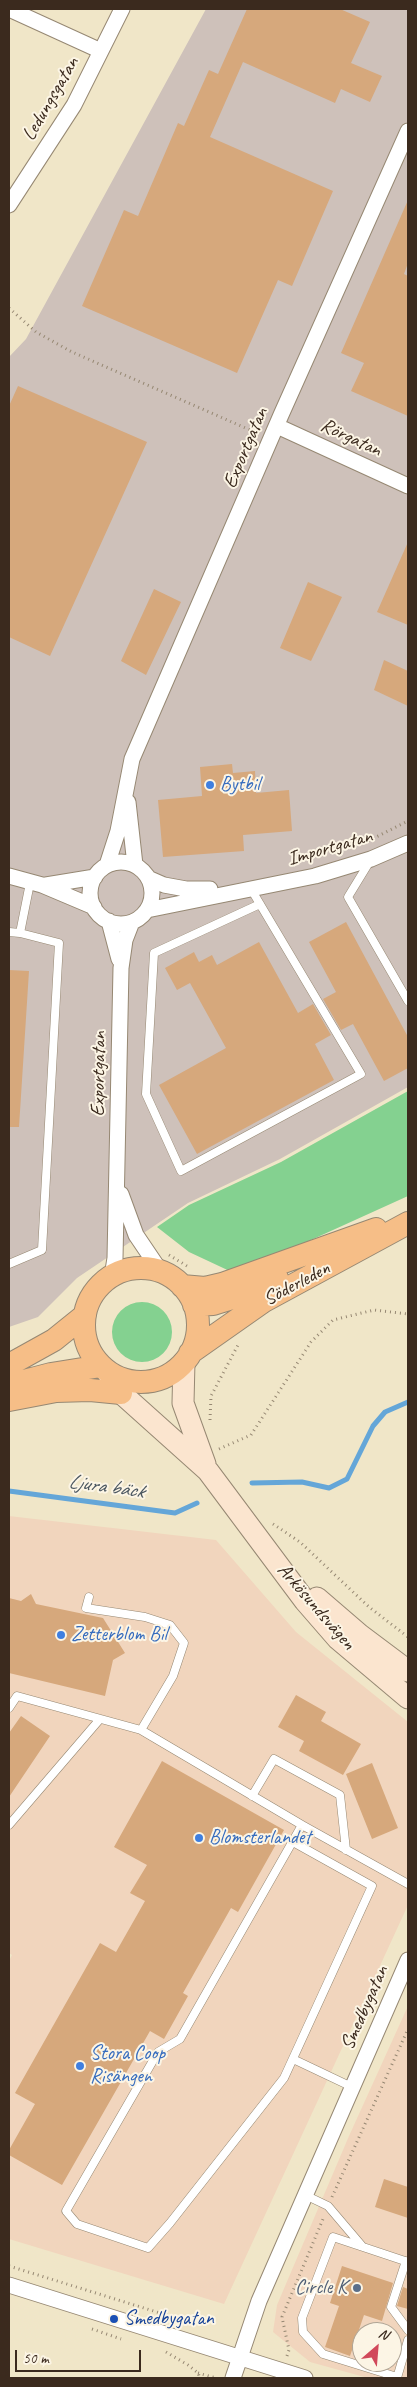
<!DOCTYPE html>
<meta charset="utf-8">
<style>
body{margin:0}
#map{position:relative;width:417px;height:2387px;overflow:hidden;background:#f0e6c8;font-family:Caveat,sans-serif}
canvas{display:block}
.frame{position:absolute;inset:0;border:10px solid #3b2a1e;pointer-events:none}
.north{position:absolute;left:352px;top:2322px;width:50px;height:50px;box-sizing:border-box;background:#fcf5e5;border:1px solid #afa495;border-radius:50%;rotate:27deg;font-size:14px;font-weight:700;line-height:20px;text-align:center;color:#3b2a1e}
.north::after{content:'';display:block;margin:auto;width:18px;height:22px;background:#d1495b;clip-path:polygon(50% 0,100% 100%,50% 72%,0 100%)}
.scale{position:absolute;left:15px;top:2350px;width:126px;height:22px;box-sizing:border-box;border:2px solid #3b2a1e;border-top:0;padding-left:6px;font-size:15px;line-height:18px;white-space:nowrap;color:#3b2a1e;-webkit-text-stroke:4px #fcf5e5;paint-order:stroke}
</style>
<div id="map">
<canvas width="417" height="2387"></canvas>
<div class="frame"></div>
<div class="north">N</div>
<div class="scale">50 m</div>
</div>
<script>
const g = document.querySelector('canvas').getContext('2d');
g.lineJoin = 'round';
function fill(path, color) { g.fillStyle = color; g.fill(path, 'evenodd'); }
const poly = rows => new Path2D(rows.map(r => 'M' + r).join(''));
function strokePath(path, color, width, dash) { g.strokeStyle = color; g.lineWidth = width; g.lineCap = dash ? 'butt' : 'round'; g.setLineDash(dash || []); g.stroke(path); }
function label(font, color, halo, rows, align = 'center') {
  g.font = font + ' Caveat,sans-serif'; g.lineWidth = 4; g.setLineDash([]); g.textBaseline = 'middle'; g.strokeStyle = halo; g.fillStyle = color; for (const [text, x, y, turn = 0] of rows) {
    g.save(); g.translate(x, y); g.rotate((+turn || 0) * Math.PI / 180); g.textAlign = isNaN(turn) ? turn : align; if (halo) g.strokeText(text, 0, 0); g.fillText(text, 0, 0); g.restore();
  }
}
fill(poly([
 [9,1516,216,1540,296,1632,408,1722,408,1905,224,2304,9,2239,9,1961,12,1955,9,1953],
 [408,2006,408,2378,368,2378,310,2362,273,2332,277,2305,349,2136],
 [362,2332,392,2332,392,2362,362,2362]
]), '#f1d5bd');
fill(poly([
 [206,9,408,9,408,1087,280,1159,188,1203,77,1278,38,1317,9,1327,9,357,26,339]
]), '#cec1ba');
fill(poly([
 [408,1091,408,1196,236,1274,189,1252,157,1227,189,1205,281,1162],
 '112 1332a30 30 0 1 1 60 0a30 30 0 1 1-60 0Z'
]), '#84d190');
strokePath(poly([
 [252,1483,302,1482,329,1488,347,1479,373,1426,385,1412,408,1402],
 [9,1491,175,1513,197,1503]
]), '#64a6d8', 5);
fill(poly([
 [247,9,340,9,370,22,351,63,382,76,370,102,341,89,335,103,243,62,210,137,333,191,292,286,278,280,237,373,82,306,124,210,138,216,178,123,184,126,209,70,218,74],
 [408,200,408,263,404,274,408,276,408,416,351,391,364,363,341,353],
 [18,386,147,442,50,656,9,637,9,406],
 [408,542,408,625,377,612],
 [308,582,342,597,311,661,280,648],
 [154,589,181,602,146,675,121,661],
 [384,660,408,671,408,706,374,690],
 [232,764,233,773,255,771,256,793,289,790,292,831,243,835,244,851,163,857,158,800,202,796,200,767],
 [346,922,408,1037,408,1068,384,1081,353,1024,341,1030,323,999,336,992,309,942],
 [259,942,298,1013,313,1004,331,1035,315,1044,334,1080,197,1154,159,1085,226,1048,190,983,177,990,165,968,194,952,199,962,212,955,217,965],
 [9,970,29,971,19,1127,9,1127],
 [31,1594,36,1604,103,1618,125,1653,113,1660,105,1696,9,1673,9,1598,21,1601],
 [296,1695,326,1712,321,1721,361,1744,343,1775,299,1751,304,1741,278,1727],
 [21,1716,50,1736,9,1797,9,1733],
 [162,1761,284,1830,238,1912,231,1908,183,1993,188,1996,164,2039,150,2031,62,2185,9,2155,9,2150,35,2104,15,2093,100,1943,116,1952,145,1901,130,1893,147,1865,114,1847],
 [372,1763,398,1828,372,1839,346,1774],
 [384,2179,408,2187,408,2218,375,2207],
 [342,2266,393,2283,382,2321,364,2315,350,2356,325,2347,339,2306,330,2303],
 [403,2287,408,2289,408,2309,397,2306]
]), '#d6a87c');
const lane = poly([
 [370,861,348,897,408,1001],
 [251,889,361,1074,181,1171,146,1094,154,953,260,904],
 [9,932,20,933],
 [9,1264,42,1250,59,943,20,933,30,883],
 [89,1597,86,1608,145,1617,170,1625,184,1643,173,1676,141,1730,302,1825,408,1884],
 [9,1708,17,1696,141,1730],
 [252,1796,274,1759,340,1795,346,1850],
 [9,1825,100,1719],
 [293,1842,372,1886,284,2078,170,2223,148,2248,77,2224,66,2211,158,2052,180,2039,302,1825],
 [293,2059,352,2087],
 [305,2195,328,2206,362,2246],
 [406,2261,391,2307,408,2330],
 [397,2377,323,2354,303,2332,302,2318,333,2237,408,2262],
 [397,2378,408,2340]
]);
const street = poly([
 [9,9,101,51],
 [9,205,74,105,122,9],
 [277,426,408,486],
 [128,802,135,865],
 '90 893a31 31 0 1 1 62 0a31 31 0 1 1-62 0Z',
 [107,865,118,831,132,759,281,415,408,131],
 [9,876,42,885,94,907],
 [148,878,164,885,186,889,210,889],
 [46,885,95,877],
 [147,910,315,876,371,859,408,843],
 [109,921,119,959],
 [121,1194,136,1235,161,1272],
 [112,1277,115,1258,121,968,125,940,132,922],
 [9,2285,305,2378],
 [233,2378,259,2301,408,1960]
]);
const secondary = poly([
 [184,1362,183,1403,205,1464],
 [106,1370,121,1393,208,1471,305,1601,338,1639,408,1698],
 [317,1598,360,1635,408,1671]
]);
const primary = poly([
 '84 1325a57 57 0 1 1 114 0a57 57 0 1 1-114 0Z',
 [182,1286,205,1288,222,1284,376,1229],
 [194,1305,213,1304,229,1299,277,1278],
 [190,1353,264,1301,408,1223],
 [9,1365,54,1340,85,1315],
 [9,1385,51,1374,101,1366],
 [9,1400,56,1391,90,1390,121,1393]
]);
strokePath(lane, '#968873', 9);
strokePath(street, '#968873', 17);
strokePath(secondary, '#968873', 23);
strokePath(primary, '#968873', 24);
strokePath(poly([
 [9,308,36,332,72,352,257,433],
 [364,843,408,821],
 [169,1255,187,1266],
 [210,1420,211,1396,239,1343],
 [219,1449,251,1435,311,1342,333,1320,374,1310,408,1314],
 [273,1524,300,1542,369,1607,408,1637],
 [332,2197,408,2029],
 [9,2266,176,2318,175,2322],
 [92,2329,121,2339],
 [166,2352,188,2365,198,2373,200,2378],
 [287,2356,289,2350,282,2317,323,2219],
 [198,2373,216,2378]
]), '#968873', 3, [1, 4]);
strokePath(lane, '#fff', 8);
strokePath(street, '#fff', 15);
strokePath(secondary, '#fbe5cf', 21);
strokePath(primary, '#f6be87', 22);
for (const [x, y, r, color] of [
 [210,785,5,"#3f7fe0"],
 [61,1635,5,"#3f7fe0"],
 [199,1838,5,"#3f7fe0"],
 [80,2066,5,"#3f7fe0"],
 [357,2288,5,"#5c6f8a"],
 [114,2319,5,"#1a4fb4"]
]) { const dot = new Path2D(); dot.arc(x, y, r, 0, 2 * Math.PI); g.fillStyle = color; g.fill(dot); strokePath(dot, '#fcf5e5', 2); }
label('20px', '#3b2a1e', '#fcf5e5', [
 ["Ledungsgatan",51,99,-60],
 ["Rörgatan",351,438,25],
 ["Exportgatan",246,448,-67],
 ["Importgatan",330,848,-16],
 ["Exportgatan",99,1074,-89],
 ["Söderleden",297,1284,-28],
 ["Arkösundsvägen",316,1607,49],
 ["Smedbygatan",365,2008,-66]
]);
label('20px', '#366cbe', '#fcf5e5', [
 ["Bytbil",220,785],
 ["Zetterblom Bil",71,1635],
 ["Blomsterlandet",209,1838],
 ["Stora Coop",90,2054],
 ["Risängen",90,2077]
], 'left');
label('20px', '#4e5e75', '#fcf5e5', [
 ["Circle K",347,2288]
], 'right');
label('20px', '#164399', '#fcf5e5', [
 ["Smedbygatan",124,2319]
], 'left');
label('italic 21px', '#49555f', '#fcf5e5', [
 ["Ljura bäck",106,1487,8]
]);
</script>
